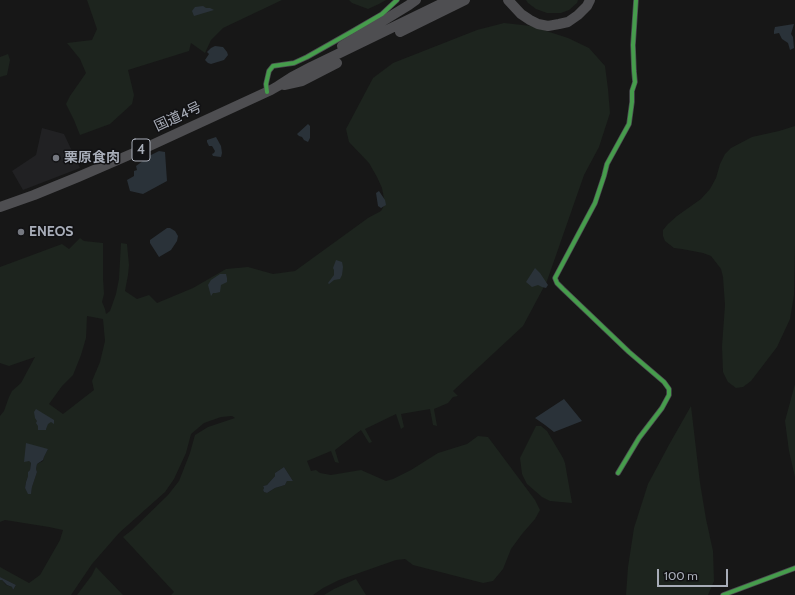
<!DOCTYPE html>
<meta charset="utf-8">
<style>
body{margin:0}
#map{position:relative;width:795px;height:595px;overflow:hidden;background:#171717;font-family:Cabin,sans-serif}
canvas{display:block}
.scale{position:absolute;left:657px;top:569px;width:71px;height:18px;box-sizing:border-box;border:2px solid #a8adb8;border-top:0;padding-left:5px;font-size:12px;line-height:14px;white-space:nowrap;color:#a8adb8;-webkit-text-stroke:3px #111113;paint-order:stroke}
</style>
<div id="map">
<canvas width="795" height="595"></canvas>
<div class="scale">100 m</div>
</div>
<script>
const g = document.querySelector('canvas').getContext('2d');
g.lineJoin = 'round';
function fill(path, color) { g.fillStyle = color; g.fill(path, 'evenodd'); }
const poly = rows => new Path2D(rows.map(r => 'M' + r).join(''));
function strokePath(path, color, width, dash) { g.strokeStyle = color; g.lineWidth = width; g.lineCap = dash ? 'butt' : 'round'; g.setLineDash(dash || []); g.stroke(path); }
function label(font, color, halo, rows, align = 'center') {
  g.font = font + ' Cabin,"Noto Sans JP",sans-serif'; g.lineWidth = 3; g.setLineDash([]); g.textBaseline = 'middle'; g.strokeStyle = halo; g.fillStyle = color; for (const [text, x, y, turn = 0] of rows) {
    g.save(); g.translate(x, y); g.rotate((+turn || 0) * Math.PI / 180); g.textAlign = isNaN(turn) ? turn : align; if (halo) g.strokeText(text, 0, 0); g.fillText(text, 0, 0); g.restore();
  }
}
fill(poly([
 [42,128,64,134,80,168,23,190,12,171,36,155]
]), '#212123');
fill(poly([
 [87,0,282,0,223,28,211,40,205,53,191,43,189,51,128,70,134,95,132,104,110,124,80,135,74,120,66,104,70,96,86,73,80,59,67,43,92,40,97,29],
 [349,0,386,0,379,4,368,9,352,3],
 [526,0,578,0,577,3,569,10,561,13,547,13,536,9,528,3],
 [504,23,531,26,568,38,589,48,605,66,608,89,610,113,599,147,584,175,547,281,523,326,453,391,458,396,453,397,448,403,434,409,437,426,433,425,430,409,401,414,404,427,401,429,396,414,365,429,372,442,369,443,361,430,335,450,339,463,335,462,331,451,307,461,311,471,316,470,320,473,331,475,361,470,386,481,393,479,411,470,438,453,467,444,478,436,488,437,535,500,540,510,535,519,522,534,511,549,503,569,493,581,483,583,413,565,405,559,396,560,339,580,323,588,313,595,171,595,174,592,123,537,132,530,168,495,179,481,190,453,195,435,208,427,235,418,232,416,221,417,204,423,191,434,186,453,174,479,165,492,119,533,92,564,71,595,0,595,0,580,2,580,6,585,12,587,13,590,16,585,0,577,0,567,29,583,40,575,60,540,63,530,49,527,5,520,0,522,0,416,4,411,9,397,12,391,21,383,35,357,9,366,0,363,0,267,62,244,69,249,80,238,84,241,103,243,103,278,104,294,102,302,105,309,106,314,110,311,116,294,119,279,121,243,127,244,129,265,128,275,125,291,137,299,149,295,157,303,193,288,226,269,248,267,273,274,295,271,368,218,381,211,385,204,382,188,377,177,369,163,349,142,346,129,373,78,393,63,477,30],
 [87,316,103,319,105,341,100,362,92,381,94,390,63,414,49,404,62,386,73,375,81,355,86,338],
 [48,449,44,457,43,461,37,464,36,469,37,472,32,487,31,493,28,493,25,488,26,482,28,476,28,472,30,470,31,463,29,461,24,461],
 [284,467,293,481,287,481,285,485,275,488,267,493,264,492,263,490,264,488,263,486,267,485,275,476,275,473],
 [8,54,10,60,7,75,0,77,0,57],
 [795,126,795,246,794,295,790,319,777,347,751,381,743,387,736,388,728,382,723,372,722,346,725,305,723,277,721,269,718,265,711,256,703,253,682,249,674,248,665,241,663,236,663,230,668,224,677,216,701,199,710,189,716,178,720,164,725,154,731,148,752,137,779,131],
 [795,384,795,477,789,451,785,421],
 [691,406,700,483,706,519,713,551,714,581,708,595,626,595,628,567,634,528,648,484,670,443],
 [536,426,541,426,547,431,563,458,565,463,572,503,550,501,542,497,527,484,522,474,520,458],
 [96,567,123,595,77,595,92,575],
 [356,579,366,595,324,595,334,589]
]), '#1d241e');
fill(poly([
 [203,6,206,8,210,8,214,10,194,16,192,11,195,7],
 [794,24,791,34,793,37,794,48,790,50,788,43,782,39,779,33,774,34,774,31,775,27],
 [215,46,223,47,227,52,228,55,224,60,211,64,208,63,205,60,209,54,207,52,211,48],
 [308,124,310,126,310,138,308,142,304,140,302,137,299,136,297,134],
 [216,137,221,146,222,153,221,157,213,156,212,154,214,153,215,151,212,146,209,146,207,142,207,140],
 [159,151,165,152,167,181,143,194,130,191,127,180,134,176,134,171,137,170,136,166,151,155],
 [379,191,385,200,386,205,381,208,378,206,376,193],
 [167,228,170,228,175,231,178,236,177,241,171,250,159,257,150,243,150,240],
 [336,260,342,262,343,267,342,275,340,279,334,280,329,284,328,283,334,275,334,270,333,268],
 [535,268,540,273,548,285,546,288,542,287,538,285,532,287,526,282],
 [220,274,226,274,227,278,227,282,221,285,220,292,216,293,213,293,211,296,208,285,211,280],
 [564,399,582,421,554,432,545,425,535,418],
 [36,409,54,420,54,424,51,422,48,424,46,429,46,430,38,430,38,426,36,423,37,421,35,418,34,412],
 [26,443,48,449,44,457,43,460,37,464,36,469,37,472,32,487,31,494,28,494,25,488,26,482,28,476,28,472,30,470,31,463,29,461,24,462],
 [284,467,293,481,287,481,285,485,275,488,267,493,264,492,263,490,264,488,263,486,267,485,275,476,275,473],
 [0,577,16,585,13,590,12,587,7,585,2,580,0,580]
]), '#2a3239');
strokePath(poly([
 [267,92,266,84,269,71,273,66,294,63,307,57,353,31,382,14,397,0],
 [618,473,639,438,662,408,669,395,669,389,664,382,629,352,563,289,557,283,555,278,595,203,604,176,607,164,629,124,632,102,632,91,635,82,634,71,633,45,636,0],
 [723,595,795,568]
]), '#4b4c50', 5.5);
strokePath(poly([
 [508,0,521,14,530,20,538,24,548,26,559,24,568,22,578,15,587,6,590,0],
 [400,32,465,0],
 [342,46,409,5,416,0],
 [284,85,302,81,337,63],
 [0,207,34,195,78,177,143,149,271,90,278,86,292,77,311,67,449,0]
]), '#4e4e51', 10);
strokePath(poly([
 [267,92,266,84,269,71,273,66,294,63,307,57,353,31,382,14,397,0],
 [618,473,639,438,662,408,669,395,669,389,664,382,629,352,563,289,557,283,555,278,595,203,604,176,607,164,629,124,632,102,632,91,635,82,634,71,633,45,636,0],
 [723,595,795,568]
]), '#469c4c', 4);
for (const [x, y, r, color] of [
 [56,158,4,"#757880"],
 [21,232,4,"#757880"]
]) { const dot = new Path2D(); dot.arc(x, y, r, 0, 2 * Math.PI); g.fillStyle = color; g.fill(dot); strokePath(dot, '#111113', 1.5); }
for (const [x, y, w] of [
 [141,150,18]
]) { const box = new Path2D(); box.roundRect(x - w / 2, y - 11, w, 22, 3); g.fillStyle = '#111113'; g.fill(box); strokePath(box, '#a8adb8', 1); }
label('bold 13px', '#a8adb8', null, [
 ["4",141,150]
]);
label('14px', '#a8adb8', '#111113', [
 ["国道4号",178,117,-25]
]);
label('bold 14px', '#a8adb8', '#111113', [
 ["栗原食肉",64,158],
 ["ENEOS",29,232]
], 'left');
</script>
